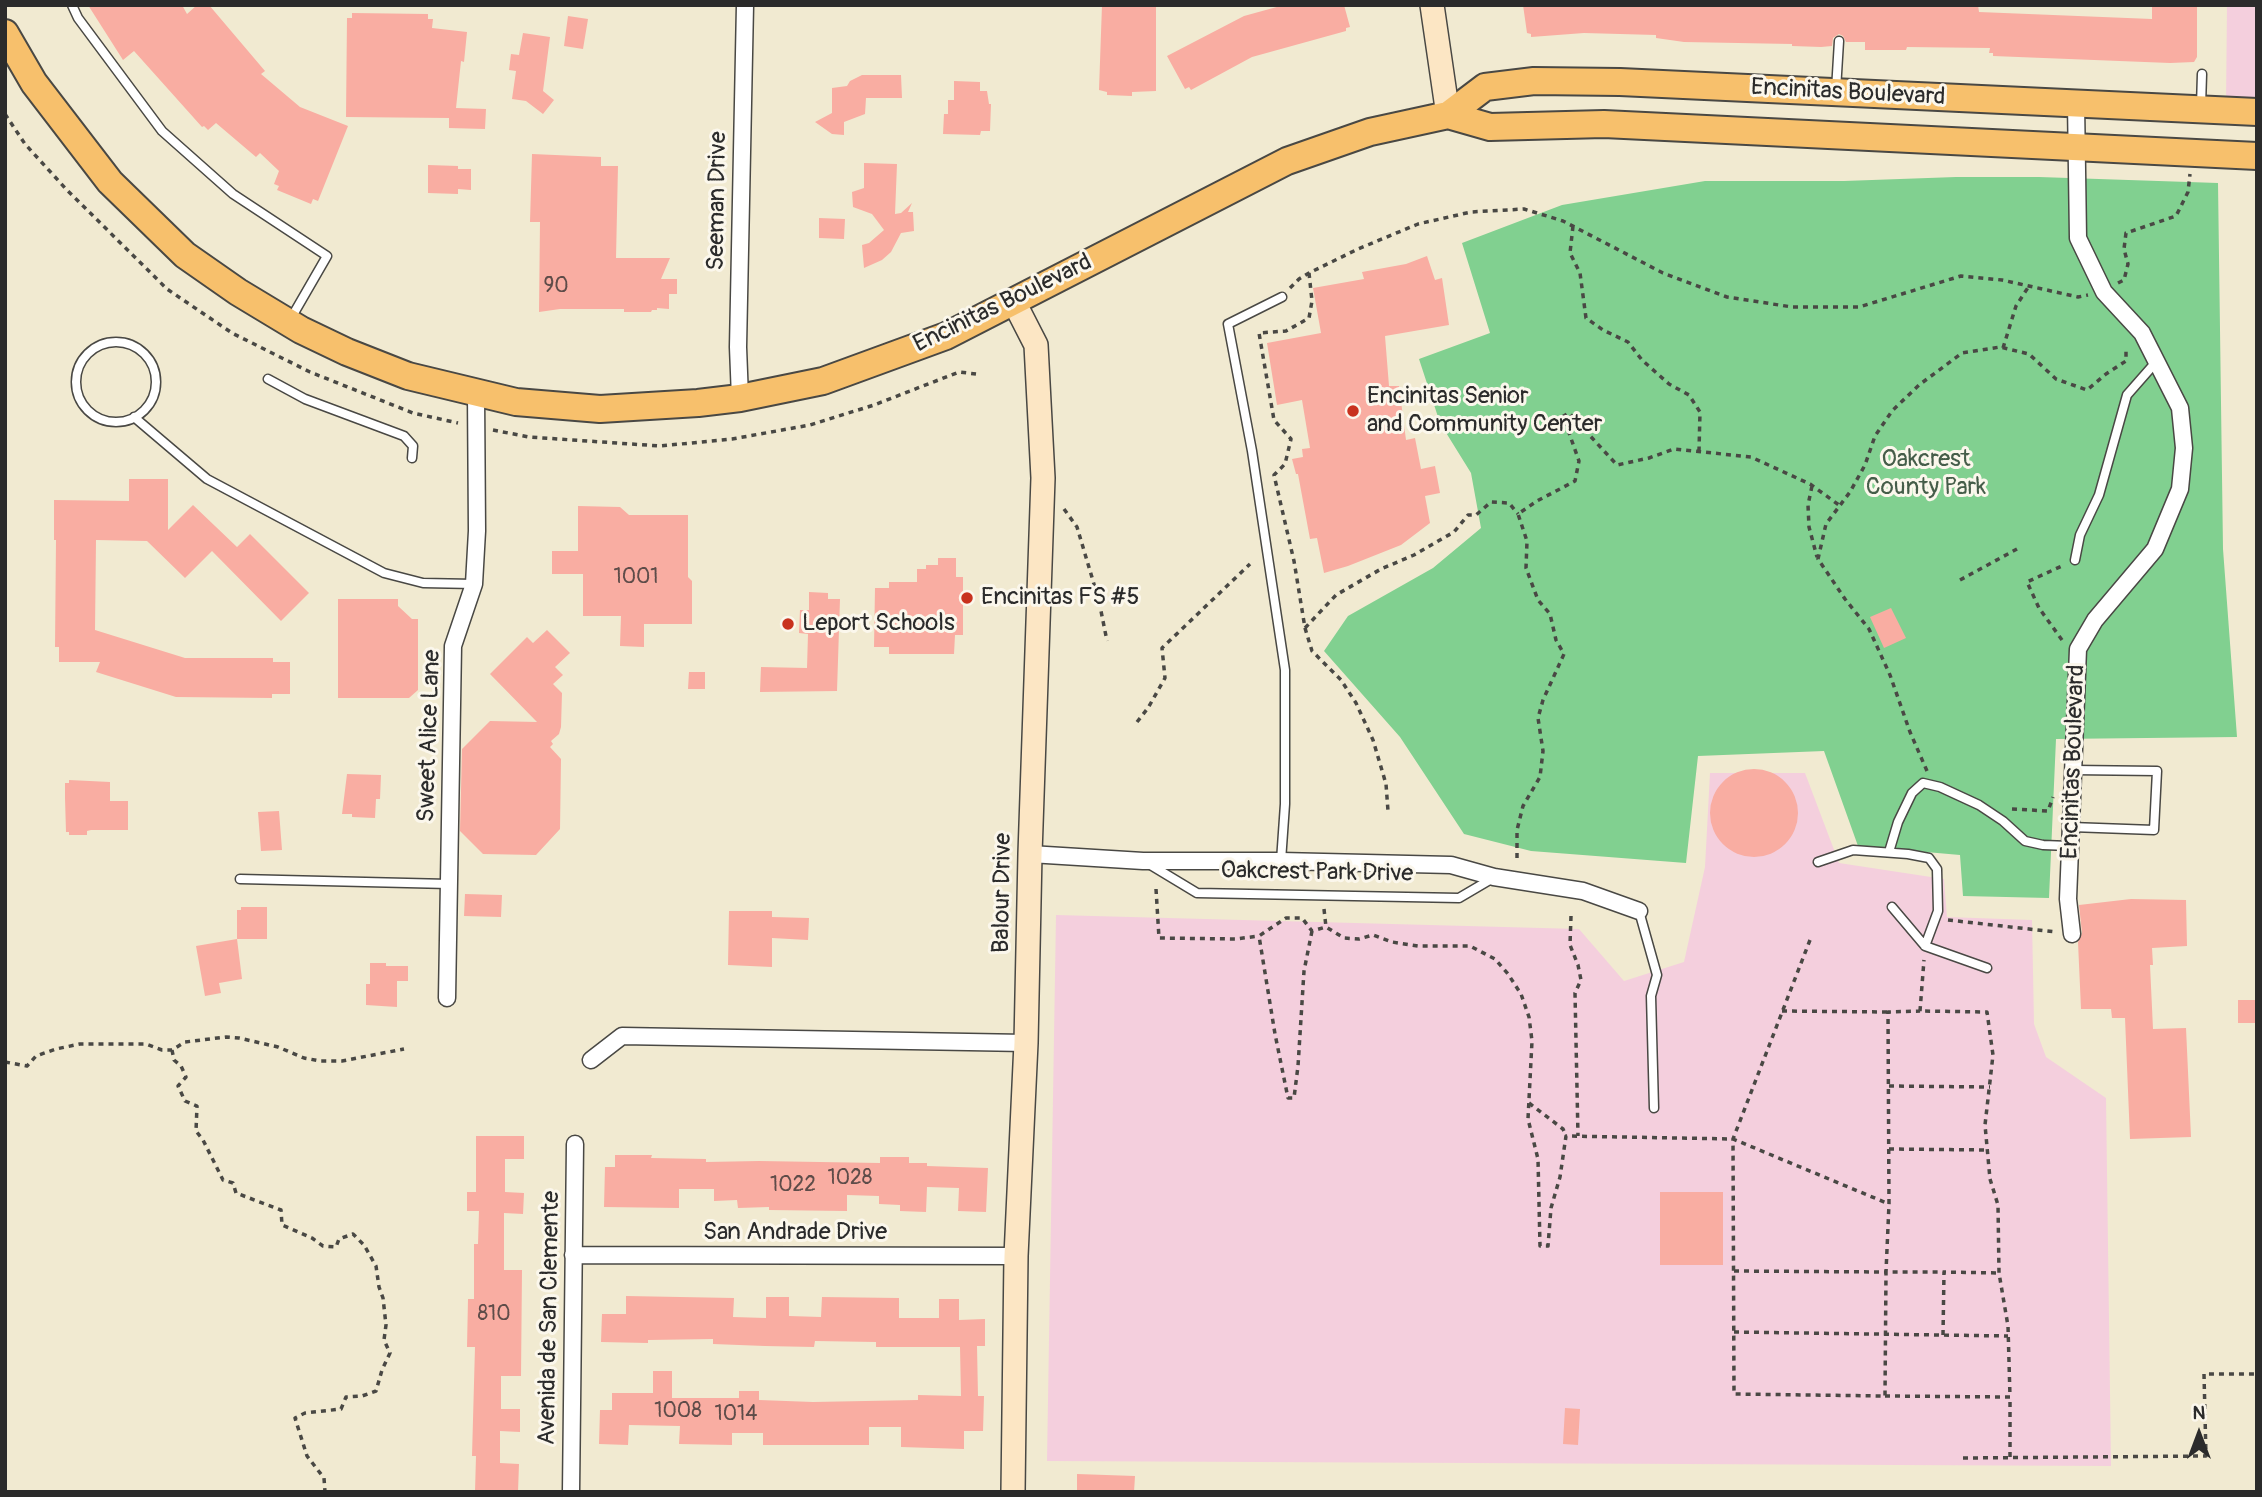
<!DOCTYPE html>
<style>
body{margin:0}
#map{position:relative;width:2262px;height:1497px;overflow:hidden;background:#f1ead1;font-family:Pangolin,sans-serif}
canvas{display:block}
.frame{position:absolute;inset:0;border:7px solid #2b2b2b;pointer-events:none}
.north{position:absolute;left:2164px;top:1399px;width:70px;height:70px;-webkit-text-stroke:5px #fbf7ec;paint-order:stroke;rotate:0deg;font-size:19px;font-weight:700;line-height:28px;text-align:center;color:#2b2b2b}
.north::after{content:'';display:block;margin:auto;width:24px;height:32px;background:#2b2b2b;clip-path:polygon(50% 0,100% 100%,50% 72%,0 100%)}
</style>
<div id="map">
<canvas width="2262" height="1497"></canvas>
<div class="frame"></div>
<div class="north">N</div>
</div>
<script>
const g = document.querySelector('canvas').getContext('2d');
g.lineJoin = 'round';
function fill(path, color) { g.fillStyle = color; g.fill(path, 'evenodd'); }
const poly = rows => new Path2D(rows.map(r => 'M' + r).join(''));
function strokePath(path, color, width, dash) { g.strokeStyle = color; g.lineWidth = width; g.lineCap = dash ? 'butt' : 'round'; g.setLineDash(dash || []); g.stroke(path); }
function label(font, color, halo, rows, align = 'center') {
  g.font = font + ' Pangolin,sans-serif'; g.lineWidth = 6; g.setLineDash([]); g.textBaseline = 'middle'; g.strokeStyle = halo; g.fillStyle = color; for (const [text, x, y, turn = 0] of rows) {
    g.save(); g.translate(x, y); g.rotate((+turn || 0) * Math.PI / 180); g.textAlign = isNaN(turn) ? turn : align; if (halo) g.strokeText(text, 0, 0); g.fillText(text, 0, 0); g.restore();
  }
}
fill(poly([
 [2227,5,2257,5,2257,105,2226,103],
 [1710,773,1805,773,1839,863,1944,879,1947,917,2032,920,2034,1024,2046,1057,2106,1098,2111,1466,1047,1461,1056,915,1579,929,1624,981,1684,962,1705,867]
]), '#f4cfdd');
fill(poly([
 [1956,177,2039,177,2218,183,2223,549,2237,737,2056,739,2049,898,1963,896,1960,855,1858,846,1824,751,1698,756,1686,863,1531,851,1464,834,1400,737,1324,651,1348,616,1433,568,1481,528,1471,473,1440,423,1419,359,1490,333,1462,243,1562,205,1705,181,1844,181]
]), '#81d090');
fill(poly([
 [88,5,182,5,187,14,197,5,209,5,265,71,261,74,300,107,348,126,318,201,313,199,311,204,277,190,279,186,274,184,279,171,260,153,256,157,216,123,208,130,204,126,202,127,134,51,123,60],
 [1102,5,1156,5,1156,91,1132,92,1132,96,1107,95,1107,92,1099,90],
 [1284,5,1344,5,1350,27,1346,28,1346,31,1252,57,1191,90,1189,87,1185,89,1167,56,1244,16],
 [1523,5,1978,5,1979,12,2152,19,2152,5,2197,5,2197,57,2194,62,2170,63,1993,56,1993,53,1989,53,1990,48,1907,47,1906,50,1865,50,1865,42,1846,42,1843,36,1839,34,1833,38,1832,46,1821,47,1792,46,1792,44,1684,42,1656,38,1656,35,1584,33,1531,37,1531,34,1527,33],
 [352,13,428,14,428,19,433,19,432,28,467,32,464,62,461,61,456,108,486,109,485,129,449,128,449,118,346,117,347,18,352,18],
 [568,16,588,19,583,49,564,46],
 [523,33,550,37,543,91,554,100,543,114,526,101,512,99,516,71,509,70,511,54,519,55],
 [862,75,901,75,902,98,866,98,865,114,844,122,844,135,832,134,815,122,832,113,832,88,847,86,850,81],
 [954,81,980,82,980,91,987,91,989,104,991,104,990,131,981,131,980,135,943,134,944,114,948,114,948,100,954,100],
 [532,154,601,157,601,166,618,166,616,258,670,258,661,279,677,279,677,294,669,294,669,309,657,308,657,310,652,310,651,312,624,312,624,309,560,309,539,312,540,222,530,222],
 [864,163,897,164,895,214,901,213,912,203,908,212,913,212,914,231,901,233,891,252,882,260,864,268,862,245,869,243,884,230,872,214,853,207,852,192,864,188],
 [428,165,458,166,458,169,471,169,471,190,458,189,458,194,428,193],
 [819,218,845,219,844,239,819,238],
 [1427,256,1435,280,1442,278,1449,325,1385,336,1389,386,1399,386,1406,440,1415,438,1421,469,1435,466,1440,493,1425,496,1430,523,1401,545,1348,566,1324,573,1317,538,1310,539,1298,474,1296,474,1292,459,1303,457,1302,449,1310,448,1302,400,1277,405,1267,343,1321,333,1313,288,1364,279,1362,272,1406,264],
 [129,479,168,479,168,530,193,505,237,547,250,534,309,593,281,621,212,551,185,578,147,541,96,540,95,630,185,658,273,658,273,662,290,662,290,694,272,694,272,698,176,697,96,672,100,662,59,662,59,647,55,647,56,540,54,540,54,500,129,501],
 [578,506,620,507,629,515,688,515,688,577,692,581,692,624,644,624,644,647,620,646,621,616,583,616,583,574,552,574,552,551,578,551],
 [938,558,956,558,956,577,963,577,963,635,955,635,954,654,889,654,889,647,874,647,875,588,889,588,889,582,917,582,917,569,926,569,926,565,938,565],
 [809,592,828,593,828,599,840,599,837,691,760,692,761,667,807,668,808,634,799,633,800,610,809,610],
 [338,599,398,599,398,606,412,619,418,619,418,690,409,698,338,698],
 [1891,608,1906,638,1884,648,1870,617],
 [547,630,570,653,555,667,563,675,553,684,562,693,561,727,559,734,551,741,553,744,550,747,561,759,560,829,536,855,483,854,460,831,462,749,490,721,537,722,490,674,527,637,533,643],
 [689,672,705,672,705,689,688,689],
 '1710 813a44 44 0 1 1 88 0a44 44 0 1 1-88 0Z',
 [347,774,381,775,380,799,376,799,375,818,352,817,352,814,342,814],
 [69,780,110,782,110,801,128,801,128,830,91,830,87,831,87,835,69,835,69,832,66,832,65,798,65,783,69,783],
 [279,811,282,850,261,851,258,812],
 [465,894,502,895,501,917,464,916],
 [2131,899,2186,900,2187,946,2152,948,2153,965,2150,965,2153,1029,2186,1028,2191,1137,2130,1139,2125,1018,2112,1018,2111,1009,2081,1009,2078,942,2082,933,2079,905],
 [241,907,267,907,267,939,237,939,237,910,241,910],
 [729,911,772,911,772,917,809,918,808,940,772,938,772,967,728,965],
 [237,939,242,979,219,983,221,993,205,996,196,946],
 [370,963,386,963,386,966,408,966,408,981,397,981,397,1007,366,1005,366,984,370,984],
 [2238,1000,2257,1000,2257,1023,2238,1023],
 [476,1136,524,1136,524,1159,505,1159,505,1192,524,1193,523,1214,504,1213,504,1270,522,1270,521,1376,501,1376,501,1409,520,1409,520,1432,500,1431,500,1463,519,1464,518,1492,475,1492,476,1456,472,1456,475,1347,467,1347,468,1299,474,1299,474,1244,478,1244,479,1211,467,1211,467,1192,476,1192],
 [615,1155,652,1155,651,1158,706,1159,706,1162,759,1161,880,1163,880,1157,909,1157,909,1163,927,1163,927,1166,988,1168,986,1212,958,1211,959,1188,927,1187,926,1212,900,1211,900,1205,879,1204,879,1196,847,1195,847,1211,769,1210,769,1207,738,1208,737,1200,714,1201,714,1189,679,1189,679,1208,604,1207,605,1167,615,1167],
 [1660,1192,1723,1192,1723,1265,1660,1265],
 [626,1296,734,1298,733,1317,766,1318,766,1297,789,1297,789,1316,821,1317,822,1297,899,1298,899,1318,939,1318,939,1299,959,1299,959,1320,985,1319,985,1346,977,1346,978,1396,984,1396,983,1431,964,1431,964,1449,901,1447,901,1427,869,1427,869,1445,763,1445,763,1433,732,1433,732,1445,679,1444,680,1426,629,1425,628,1445,599,1444,600,1410,612,1410,612,1393,653,1393,653,1371,672,1371,672,1398,739,1398,739,1391,759,1391,759,1400,813,1402,918,1400,918,1395,961,1396,960,1347,876,1347,876,1342,815,1341,814,1347,765,1346,713,1344,713,1339,648,1340,648,1343,601,1342,602,1314,626,1314],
 [1565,1408,1580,1409,1578,1445,1563,1444],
 [1077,1474,1135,1476,1134,1492,1077,1492]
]), '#f9ada2');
const lane = poly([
 [72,5,78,18,162,131,233,194,327,256,290,320],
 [1836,90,1839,41],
 [2201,106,2202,74],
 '76 382a40 40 0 1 1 80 0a40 40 0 1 1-80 0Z',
 [268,379,305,399,404,436,413,446,412,458],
 [134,417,207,479,384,573,423,583,474,584],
 [2075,560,2080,535,2099,495,2127,395,2156,362],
 [2071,827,2154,830,2157,771,2073,770],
 [1889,852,1898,822,1912,793,1923,783,1940,787,1979,805,2003,821,2025,841,2043,845,2070,846],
 [1281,861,1285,804,1285,670,1252,451,1228,324,1282,297],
 [1818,862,1853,850,1908,854,1929,858,1937,869,1938,911,1925,946],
 [1149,864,1197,893,1459,898,1493,878],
 [240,879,449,884],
 [1892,907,1925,946,1987,968],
 [1639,911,1657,975,1651,996,1654,1108]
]);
const street = poly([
 [740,398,738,347,745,5],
 [1030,854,1143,861,1281,861,1451,865,1494,877,1583,891,1639,911],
 [2072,934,2068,899,2078,649,2095,620,2155,549,2180,489,2184,448,2180,408,2142,333,2104,292,2078,238,2076,103],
 [447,998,453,646,474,584,477,531,476,394],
 [591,1060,622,1036,1026,1043],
 [573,1255,1016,1256],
 [571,1492,575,1144]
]);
const secondary = poly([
 [1432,5,1448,115],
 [1013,1492,1016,1256,1026,1043,1030,854,1043,478,1036,345,1014,302]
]);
const primary = poly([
 [5,33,34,83,110,182,185,255,238,292,301,330,347,352,408,376,516,402,600,409,698,403,740,398,823,381,946,336,1287,161,1370,132,1448,115,1485,87,1534,81,1620,82,2257,112],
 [1448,115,1490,127,1604,124,2257,156]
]);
strokePath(lane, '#494844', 11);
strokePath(street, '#494844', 19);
strokePath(secondary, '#494844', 26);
strokePath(primary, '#494844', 30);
strokePath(poly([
 [5,114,25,144,66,189,167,289,232,333,310,372,413,413,458,423],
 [1573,226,1570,253,1580,273,1586,318,1603,330,1628,342,1642,360,1669,384,1689,395,1700,412,1699,451],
 [1309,273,1312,301,1309,318,1286,331,1259,333,1274,420,1291,439,1285,464,1274,475,1294,561,1305,628,1312,651,1341,680,1356,703,1373,740,1386,784,1388,811],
 [2118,283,2124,280,2128,264,2124,249,2126,233,2176,216,2188,192,2190,174],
 [1290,288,1299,279,1309,273,1358,249,1418,224,1471,212,1524,209,1563,221,1663,273,1727,297,1792,307,1859,307,1961,276,2002,280,2078,297,2088,295],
 [2003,348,2016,306,2029,286],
 [493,430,529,437,660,446,732,439,810,425,874,405,959,372,976,374],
 [1812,486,1808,505,1809,527,1817,557],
 [1064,509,1077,527,1099,601,1107,641],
 [1960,580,2017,549],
 [1305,628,1336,595,1381,569,1414,555,1454,532,1468,515,1476,515,1491,502,1509,503,1518,514],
 [2062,640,2039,608,2027,582,2064,565],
 [1137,722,1148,708,1165,678,1162,648,1250,564],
 [1927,771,1910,732,1890,675,1869,629,1845,599,1818,559,1826,524,1850,492,1865,465,1875,436,1892,411,1919,385,1962,353,2000,347,2029,354,2056,379,2087,390,2106,374,2126,361,2126,349],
 [2012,809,2048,811,2053,797],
 [1517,858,1517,830,1523,806,1540,777,1543,751,1538,718,1543,700,1564,654,1556,640,1550,614,1538,600,1526,568,1527,541,1518,514,1537,501,1575,481,1579,461,1568,430,1562,417,1569,413,1617,465,1649,458,1674,449,1751,457,1810,484,1839,505],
 [1156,889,1159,938,1235,939,1259,936],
 [1324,909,1326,927,1344,938,1359,939,1373,935,1392,942,1418,946,1470,946,1495,959,1508,974,1521,994,1529,1017,1532,1041,1528,1119,1538,1159,1540,1246,1548,1246,1551,1208,1560,1177,1566,1136,1733,1139,1889,1204],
 [1571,916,1570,945,1578,965,1581,980,1575,993,1578,1136],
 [1948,920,2056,932],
 [1312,931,1304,971,1298,1066,1294,1098,1288,1098,1275,1034,1259,936,1286,918,1302,918,1312,931,1326,927],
 [1810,940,1733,1139,1734,1394,1885,1396,1886,1272,1944,1272],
 [1782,1011,1888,1012],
 [172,1050,174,1060,181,1066,186,1077,178,1086,185,1101,197,1106,196,1131,203,1140,223,1180,233,1183,236,1193,281,1210,282,1225,312,1238,323,1246,336,1247,339,1239,353,1234,364,1245,376,1266,379,1287,383,1298,386,1325,384,1340,390,1353,382,1370,376,1391,362,1396,346,1397,341,1409,305,1413,295,1418,307,1456,324,1478,325,1492],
 [5,1062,27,1066,36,1056,56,1049,80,1044,146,1044,162,1050,172,1050,185,1042,226,1037,239,1038,278,1047,304,1058,320,1061,342,1061,404,1049],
 [1889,1086,1990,1087],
 [1529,1103,1563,1129,1566,1136],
 [1889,1149,1987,1150],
 [1734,1271,1886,1272,1889,1204,1888,1012,1920,1011],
 [1734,1332,2008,1336],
 [1943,1335,1944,1272,1999,1273],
 [1885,1396,2010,1397,2008,1326,1999,1273,1998,1205,1990,1179,1985,1125,1993,1055,1987,1012,1920,1011,1924,960],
 [2010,1457,2010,1397],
 [1963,1458,2206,1456,2204,1374,2257,1374]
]), '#494844', 3.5, [5, 5]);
strokePath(lane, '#fff', 8);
strokePath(street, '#fff', 16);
strokePath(secondary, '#fce6c4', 23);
strokePath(primary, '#f7c06c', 26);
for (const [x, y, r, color] of [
 [1353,411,7,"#c8321e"],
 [967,598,7,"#c8321e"],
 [788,624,7,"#c8321e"]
]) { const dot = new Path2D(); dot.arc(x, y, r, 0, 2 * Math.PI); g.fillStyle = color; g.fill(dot); strokePath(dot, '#fbf7ec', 2.5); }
label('21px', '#5e4c49', null, [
 ["90",556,287],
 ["1001",636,578],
 ["1028",850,1179],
 ["1022",793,1186],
 ["810",494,1315],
 ["1008",678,1412],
 ["1014",736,1415]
]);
label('24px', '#2b2b2b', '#fbf7ec', [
 ["Encinitas Boulevard",1848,93,3],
 ["Seeman Drive",718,201,-89],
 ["Encinitas Boulevard",1003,304,-26],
 ["Sweet Alice Lane",430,736,-88],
 ["Encinitas Boulevard",2074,762,-88],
 ["Oakcrest Park Drive",1317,873,1],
 ["Balour Drive",1003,893,-89],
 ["San Andrade Drive",795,1233],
 ["Avenida de San Clemente",550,1318,-89]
]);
label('24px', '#2b2b2b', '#fbf7ec', [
 ["Encinitas Senior",1367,397],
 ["and Community Center",1367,425],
 ["Encinitas FS #5",981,598],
 ["Leport Schools",802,624]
], 'left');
label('24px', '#455d49', '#fbf7ec', [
 ["Oakcrest",1926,460],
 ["County Park",1926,488]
]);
</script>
